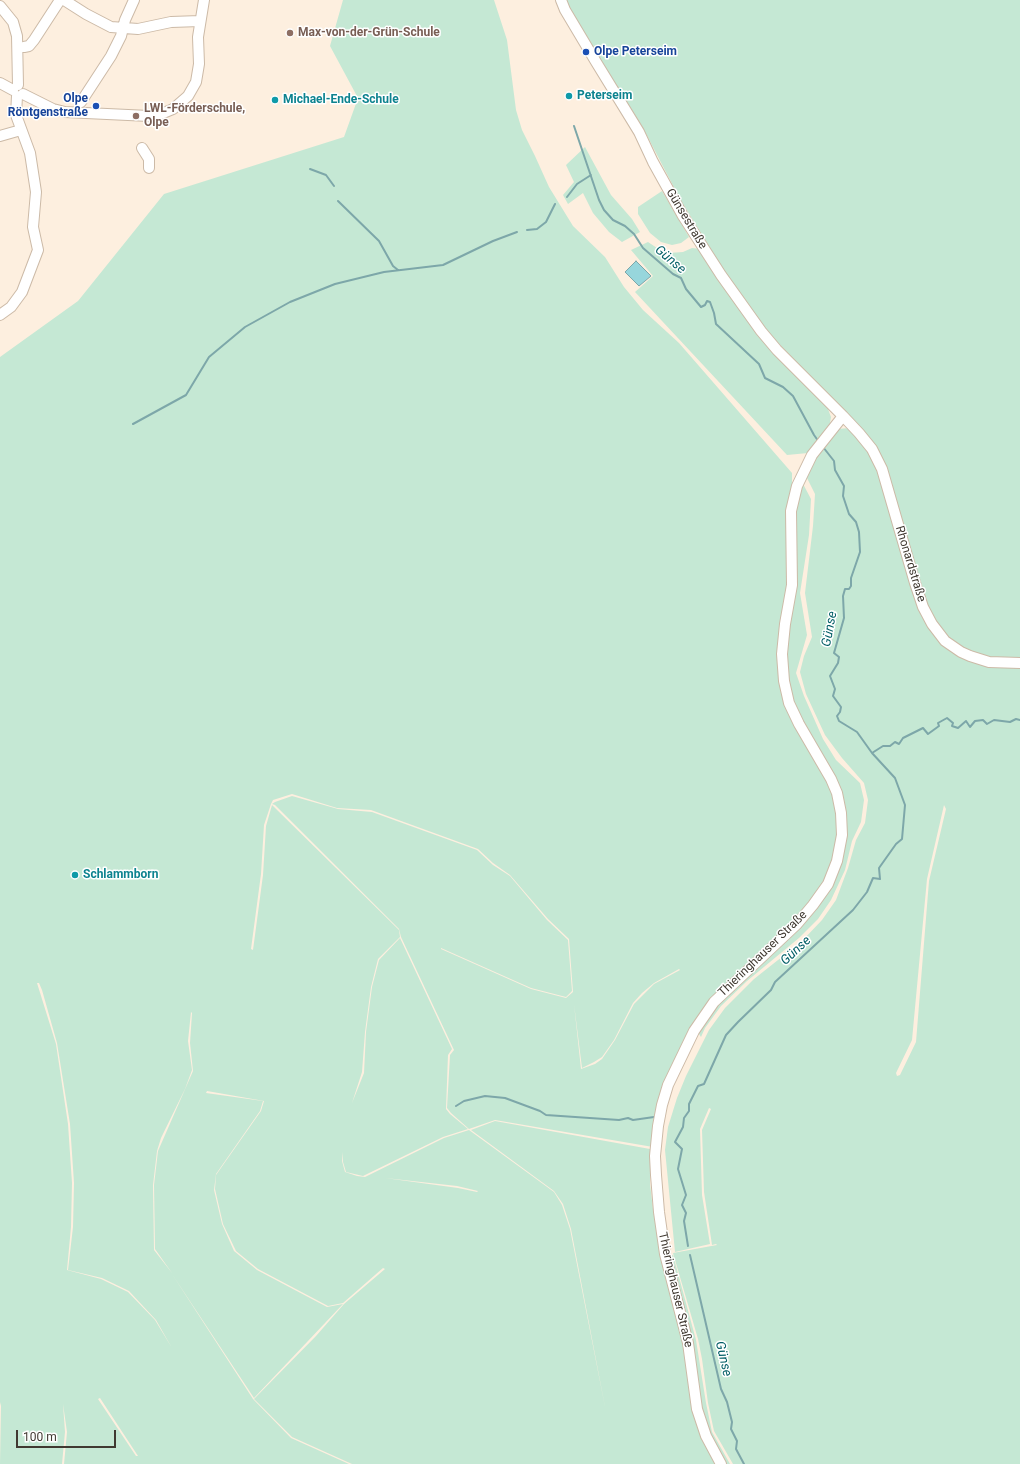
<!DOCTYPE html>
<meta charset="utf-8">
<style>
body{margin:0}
#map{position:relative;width:1020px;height:1464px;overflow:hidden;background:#fdefdf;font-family:Roboto,sans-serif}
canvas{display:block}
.scale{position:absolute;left:16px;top:1430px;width:100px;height:18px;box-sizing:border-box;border:2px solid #403931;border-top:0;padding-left:5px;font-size:12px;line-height:14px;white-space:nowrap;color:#403931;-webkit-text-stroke:3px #fff;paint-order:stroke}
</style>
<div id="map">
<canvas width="1020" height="1464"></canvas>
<div class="scale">100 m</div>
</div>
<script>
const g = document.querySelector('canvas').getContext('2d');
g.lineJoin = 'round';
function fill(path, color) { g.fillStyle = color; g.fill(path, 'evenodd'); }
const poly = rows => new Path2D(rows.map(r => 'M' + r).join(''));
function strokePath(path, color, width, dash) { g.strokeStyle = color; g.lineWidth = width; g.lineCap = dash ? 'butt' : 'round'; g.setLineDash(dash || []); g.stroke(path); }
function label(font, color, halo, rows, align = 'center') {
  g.font = font + ' Roboto,sans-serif'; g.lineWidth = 3; g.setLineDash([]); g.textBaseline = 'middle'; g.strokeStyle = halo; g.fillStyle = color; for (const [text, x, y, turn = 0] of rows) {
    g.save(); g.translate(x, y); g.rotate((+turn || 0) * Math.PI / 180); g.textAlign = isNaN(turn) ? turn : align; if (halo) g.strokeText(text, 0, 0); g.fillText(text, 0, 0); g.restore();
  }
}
fill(poly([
 [343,0,494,0,507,40,516,110,522,130,535,156,549,187,573,226,605,257,624,287,643,310,679,343,792,473,792,486,787,519,789,584,795,588,796,570,794,532,795,510,802,482,811,499,809,535,800,593,807,635,796,673,804,696,823,739,836,760,860,783,864,800,861,822,852,841,845,870,831,900,818,919,799,938,747,981,721,1006,705,1028,701,1037,697,1031,717,1003,767,954,799,925,831,886,840,862,845,835,843,811,839,792,833,776,800,720,791,696,787,677,780,679,786,703,797,726,829,781,834,796,838,814,838,836,835,860,826,884,795,922,713,998,693,1029,665,1089,653,1147,495,1120,469,1129,451,1113,447,1108,450,1055,454,1050,401,937,399,929,275,805,272,804,275,802,292,796,338,809,372,812,477,850,493,865,510,876,547,920,568,940,572,991,566,997,531,988,441,948,441,949,531,989,566,998,573,992,569,939,548,919,510,875,493,863,478,849,371,810,337,808,292,794,273,800,271,804,264,825,261,874,251,949,253,950,263,875,266,826,272,805,399,930,400,937,378,959,371,987,365,1032,362,1072,352,1103,364,1073,366,1032,372,987,379,960,400,938,452,1049,448,1055,446,1109,450,1114,468,1129,443,1137,363,1176,346,1172,343,1162,342,1152,342,1161,345,1172,357,1176,365,1177,444,1138,469,1130,554,1192,562,1205,570,1229,606,1412,571,1229,563,1204,554,1191,471,1130,495,1121,650,1149,650,1184,653,1209,666,1279,681,1330,692,1405,702,1438,716,1464,352,1464,292,1437,254,1399,316,1336,344,1304,385,1269,383,1268,343,1303,328,1306,258,1269,236,1251,223,1224,215,1189,216,1175,261,1111,264,1101,207,1091,206,1093,263,1101,260,1111,216,1174,214,1190,222,1224,234,1251,257,1270,327,1307,343,1304,254,1398,172,1274,253,1399,291,1438,349,1464,64,1464,67,1432,63,1404,65,1432,62,1464,0,1464,1,1406,0,1402,0,357,78,301,164,194,344,137,358,98,330,46],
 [679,969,680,970,654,984,634,1004,615,1040,602,1059,595,1064,581,1069,574,1004,582,1068,594,1062,602,1057,614,1040,633,1003,642,993,654,983],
 [37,983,39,983,42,990,57,1043,70,1124,74,1183,73,1227,68,1270,102,1278,129,1291,156,1320,172,1348,155,1320,128,1292,101,1279,67,1270,71,1227,72,1183,68,1124,56,1044],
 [191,1012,192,1013,190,1043,193,1071,158,1151,154,1185,155,1249,172,1273,154,1250,153,1185,157,1151,161,1138,185,1089,192,1070,188,1041],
 [385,1178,457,1186,478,1191,477,1192,458,1188],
 [100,1398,138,1456,136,1456,98,1399],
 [565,0,1020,0,1020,662,979,659,947,641,925,604,887,467,843,411,765,329,740,296,681,201,642,126,569,9],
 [585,147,611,195,632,219,640,232,622,242,609,232,593,213,583,193,568,204,563,195,574,182,566,165],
 [662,191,689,237,681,243,672,245,661,242,650,233,638,214,638,207],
 [648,242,657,248,669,253,683,252,692,248,701,249,826,404,831,417,829,429,808,453,787,455,635,292,653,276,631,250],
 [851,428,868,450,878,468,920,609,944,643,1020,666,1020,1464,733,1464,714,1431,708,1403,702,1359,698,1339,673,1253,717,1245,716,1244,712,1245,704,1192,702,1130,711,1109,709,1108,700,1129,702,1195,710,1244,675,1252,665,1150,668,1127,677,1098,686,1076,709,1030,725,1008,754,979,802,941,822,920,836,900,848,868,856,840,865,823,868,800,864,783,842,758,825,735,806,694,800,672,804,656,812,637,805,593,813,526,815,494,805,474,815,456,836,429],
 [944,805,946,809,929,881,916,1042,900,1075,897,1076,896,1073,912,1040,927,879],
 [673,1255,696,1340,706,1403,712,1432,730,1464,726,1464,709,1435,704,1421,670,1256]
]), '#c5e8d4');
const water = poly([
 [636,261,651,276,639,286,625,272,636,261]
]);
fill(water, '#97d6dc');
strokePath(water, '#7da7a9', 1);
strokePath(poly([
 [574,126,599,200,604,210,613,220,625,226,634,234,643,248,673,274,681,278,686,289,701,307,705,305,707,301,710,302,714,313,716,324,759,364,765,378,783,387,793,396,814,435,819,442],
 [310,169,326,175,334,186],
 [567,197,577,184,591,175],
 [338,201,379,241,393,266,398,270],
 [527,230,537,229,546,222,555,204],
 [133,424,186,395,209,357,245,327,290,302,335,284,384,272,443,265,493,241,517,232],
 [872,753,883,746,890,746,895,742,899,744,903,738,923,728,928,734,939,726,938,723,947,718,953,723,952,726,958,728,966,721,970,727,975,721,983,720,987,724,994,720,1010,722,1016,719,1020,720],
 [456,1106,464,1101,485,1096,505,1098,540,1111,546,1115,619,1120,628,1118,633,1120,654,1117],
 [688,1246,684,1221,686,1213,682,1205,686,1195,678,1169,682,1149,675,1142,683,1127,684,1118,689,1111,689,1104,698,1086,704,1084,726,1035,738,1022,771,990,775,982,853,910,867,892,873,878,880,879,879,868,896,844,902,839,905,805,895,778,872,753,857,732,839,721,837,716,840,712,841,707,833,696,835,689,830,676,838,663,839,657,834,653,844,618,843,596,845,589,849,589,851,586,851,578,860,552,859,532,856,522,849,514,843,496,844,486,835,470,834,461,823,447],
 [690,1255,721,1389,727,1402,732,1422,731,1429,737,1441,736,1449,744,1464]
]), '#7da7a9', 2);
const minor = poly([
 [64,0,86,14,111,27,138,29,171,22,200,21],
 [561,0,565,10,596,62,639,132,653,162,683,216,721,275,761,331,777,350,843,416,859,433,872,449,882,469,915,583,923,607,932,624,945,641,961,652,970,656,989,662,1020,663],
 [0,6,13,22,17,36,18,85],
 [24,47,29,46,34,40,60,0],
 [0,83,13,90],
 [23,94,53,109,65,112,149,116,161,114,173,109,188,96,196,82,199,64,198,37,204,0],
 [81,102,111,56,121,36,125,20,134,0],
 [0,136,21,130],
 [142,148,149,159,149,168],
 [0,315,11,307,22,292,38,250,33,227,36,192,30,153,16,115,17,96],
 [721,1464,706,1436,697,1409,688,1343,665,1254,659,1212,656,1175,655,1156,658,1126,662,1105,668,1085,694,1031,714,1002,797,924,813,905,828,884,837,861,842,835,841,813,837,793,831,779,799,724,789,703,784,681,782,654,785,624,792,585,791,511,797,486,812,455,843,416]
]);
strokePath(minor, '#ccbaa7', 12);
strokePath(minor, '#fff', 10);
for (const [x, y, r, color] of [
 [290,33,4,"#8d6e63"],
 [586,52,4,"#1a4fb4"],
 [569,96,4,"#0f9aa8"],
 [275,100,4,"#0f9aa8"],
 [96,106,4,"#1a4fb4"],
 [136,116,4,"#8d6e63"],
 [75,875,4,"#0f9aa8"]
]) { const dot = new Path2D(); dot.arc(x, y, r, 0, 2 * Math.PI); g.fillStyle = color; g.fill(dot); strokePath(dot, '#fff', 1.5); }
label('bold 12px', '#785e54', '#fff', [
 ["Max-von-der-Grün-Schule",298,33],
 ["LWL-Förderschule,",144,109],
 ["Olpe",144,123]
], 'left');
label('bold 12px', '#164399', '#fff', [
 ["Olpe Peterseim",594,52],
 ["Olpe",88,99,"right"],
 ["Röntgenstraße",88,113,"right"]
], 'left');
label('bold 12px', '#0d838f', '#fff', [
 ["Peterseim",577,96],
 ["Michael-Ende-Schule",283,100],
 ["Schlammborn",83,875]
], 'left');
label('12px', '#403931', '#fff', [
 ["Günsestraße",686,219,59],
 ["Rhonardstraße",910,564,73],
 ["Thieringhauser Straße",763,954,-44],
 ["Thieringhauser Straße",675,1290,77]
]);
label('italic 13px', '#005d65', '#fff', [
 ["Günse",670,260,40],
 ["Günse",830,629,-79],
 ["Günse",796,951,-43],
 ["Günse",723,1359,77]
]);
</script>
